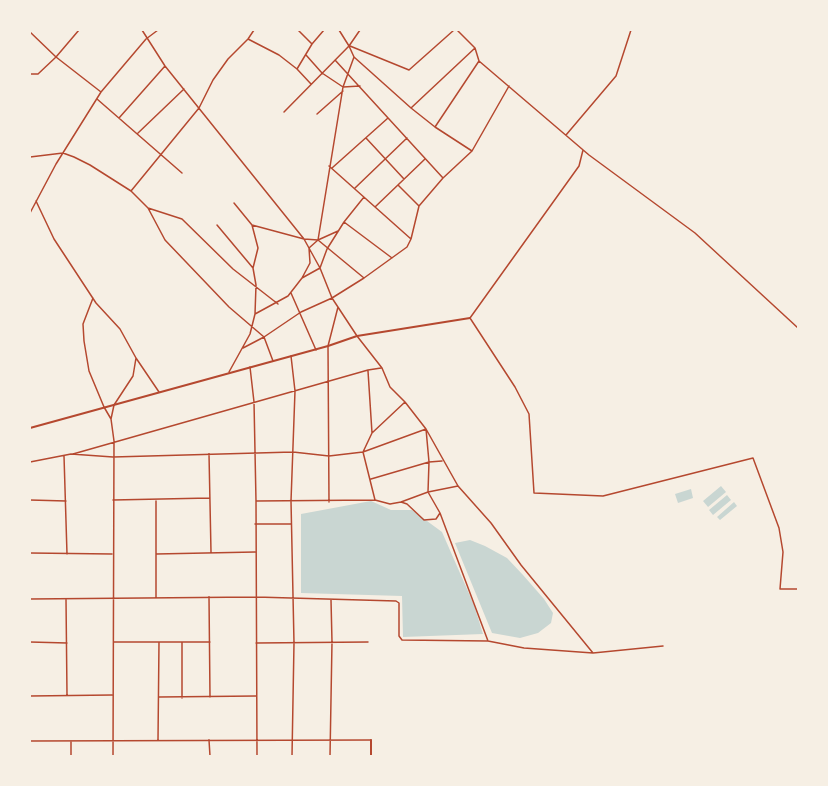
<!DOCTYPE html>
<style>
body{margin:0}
#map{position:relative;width:828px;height:786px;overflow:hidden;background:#f6efe4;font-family:"Exo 2",sans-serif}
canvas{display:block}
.frame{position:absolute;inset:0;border:31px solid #f6efe4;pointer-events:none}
</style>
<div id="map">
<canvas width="828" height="786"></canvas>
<div class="frame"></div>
</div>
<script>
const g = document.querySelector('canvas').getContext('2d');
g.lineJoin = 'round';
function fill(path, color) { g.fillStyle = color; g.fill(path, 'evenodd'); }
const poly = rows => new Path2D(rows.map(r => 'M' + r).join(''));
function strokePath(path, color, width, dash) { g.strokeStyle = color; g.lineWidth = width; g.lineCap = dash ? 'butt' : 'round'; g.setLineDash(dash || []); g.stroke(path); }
fill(poly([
 [721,486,726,492,708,507,703,501],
 [691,489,693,498,678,503,675,494],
 [727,495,731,500,713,515,709,510],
 [371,501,391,510,412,510,442,532,474,605,483,634,403,637,402,596,301,593,301,514],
 [734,502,737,506,720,520,717,517],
 [470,540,485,546,507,558,523,575,544,599,553,613,551,623,538,633,520,638,492,633,455,543]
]), '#c9d6d2');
strokePath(poly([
 [142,30,165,66,304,239,320,268,332,298,357,336,382,368,390,387,405,402,426,429,458,486,491,523,521,565,593,653],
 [298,30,312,44],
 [339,30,349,46,354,57,411,108,435,127,472,151],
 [457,30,475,48,479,61,589,155,695,233,798,328],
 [30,32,56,57,101,92],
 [248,39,279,55,297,69,311,84],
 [350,46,409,70,454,30],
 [306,55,322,73,343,87,360,86],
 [335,60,443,178],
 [297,69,312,44,324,30],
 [30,74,38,74,56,57,79,30],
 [97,99,182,173],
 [411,108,475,48],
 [284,112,349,46,360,30],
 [317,114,343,91],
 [119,118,165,66],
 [435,127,479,61],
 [138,133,184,89],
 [566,135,616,76,631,30],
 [366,138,404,179],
 [583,150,579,166,470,318,515,387,529,414,534,493,603,496,753,458,779,528,783,552,780,589,798,589],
 [30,157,63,153,74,157,90,165,131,191,148,208,165,240,229,307,264,337,273,361],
 [329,166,411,239],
 [332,168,388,118],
 [398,185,419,206],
 [355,188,407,138],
 [131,191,199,108,213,80,228,59,248,39,254,30],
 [36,201,54,239,96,303,120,329,136,358,159,392],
 [234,203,252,225,258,248,253,268,256,285,255,314],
 [375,207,425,159],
 [148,208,182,219,233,269,278,304],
 [30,213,56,164,101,92,146,39,158,30],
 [344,222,392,258],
 [217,225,253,268],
 [252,225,304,239,318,240,338,231],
 [318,240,364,278],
 [302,278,310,263,309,248,318,240,343,87,354,57],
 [291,293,316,350],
 [93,298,83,324,84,341,89,371,104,407,111,419],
 [243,348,264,337,301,312,332,298,364,278,407,247,411,239,419,206,443,178,472,151,509,86],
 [291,356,295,391,291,501,294,643,292,756],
 [250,367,254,402,256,501,257,756],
 [368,371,372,433],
 [229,372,250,334,255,314,288,296,302,278,320,268,327,249,344,222,364,197],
 [73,454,368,370,381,368],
 [209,454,211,552],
 [64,456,67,554],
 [30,462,71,454,113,457,293,452,329,456,363,452,426,429,429,462,428,492,440,513,488,641],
 [371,479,429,462,442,461],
 [30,500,66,501],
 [113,500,210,498],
 [375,500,363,452,372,433,405,402],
 [256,501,375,500,390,504,401,502,407,504,424,520,436,519,440,513],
 [329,502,328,346,338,307],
 [401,502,428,492,458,486],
 [255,524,291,524],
 [30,553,112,554],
 [156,554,255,552],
 [156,597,156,501],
 [209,597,210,697],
 [30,599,256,597,396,601,399,603,399,636,402,640,488,641,524,648,593,653,663,646],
 [66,599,67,695],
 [30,642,67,643],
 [114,642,210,642],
 [256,643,368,642],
 [30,696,112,695],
 [159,697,256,696],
 [182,698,182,642],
 [158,740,159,642],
 [209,740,210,756],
 [30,741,371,740],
 [71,756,71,742],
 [113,756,114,441,111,419,114,405,133,376,136,358],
 [330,756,332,642,331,600]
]), '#b5482f', 1.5);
strokePath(poly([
 [30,428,328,346,357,336,470,318],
 [371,740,371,756]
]), '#b5482f', 2);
</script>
